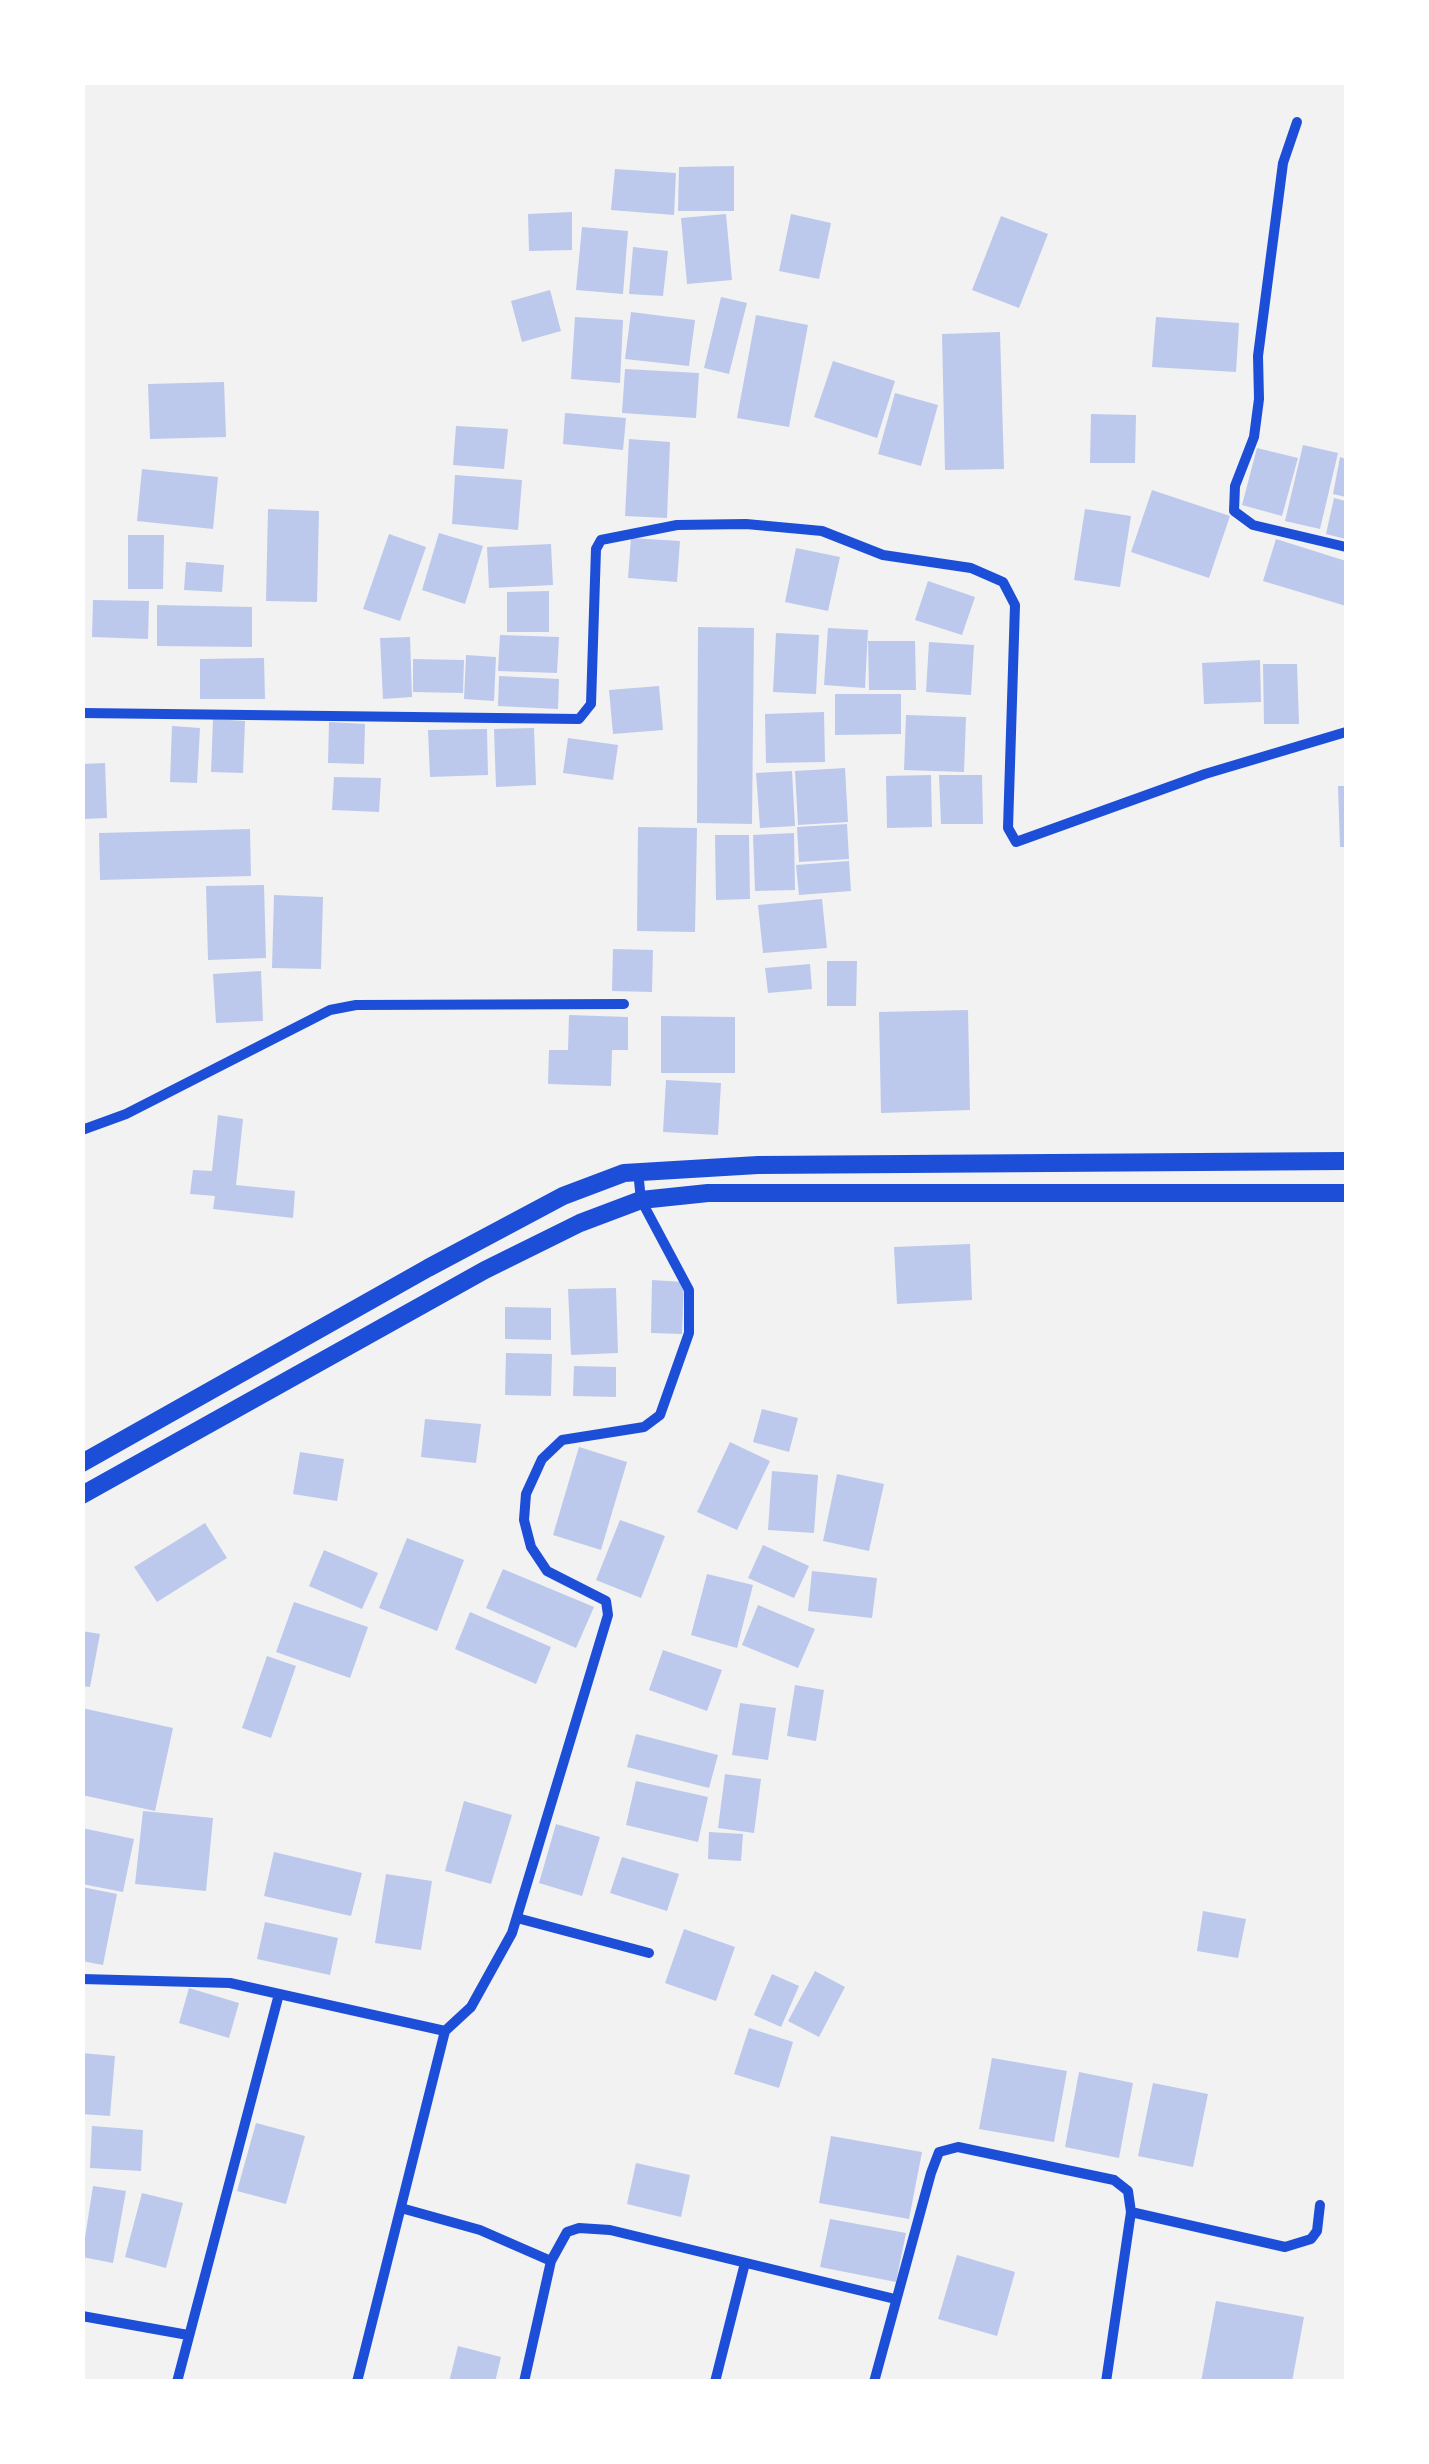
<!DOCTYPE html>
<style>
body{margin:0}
#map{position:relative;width:1429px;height:2464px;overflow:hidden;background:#f2f2f2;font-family:Georgia,serif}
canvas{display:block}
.frame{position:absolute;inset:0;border:85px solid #fff;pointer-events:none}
</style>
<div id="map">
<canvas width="1429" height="2464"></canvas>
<div class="frame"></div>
</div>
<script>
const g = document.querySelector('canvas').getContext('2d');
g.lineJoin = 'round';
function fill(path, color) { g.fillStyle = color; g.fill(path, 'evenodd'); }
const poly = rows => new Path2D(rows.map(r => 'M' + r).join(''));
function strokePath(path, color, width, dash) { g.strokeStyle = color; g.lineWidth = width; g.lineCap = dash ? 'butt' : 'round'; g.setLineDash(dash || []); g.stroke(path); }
fill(poly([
 [734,166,734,211,678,211,679,167],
 [615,169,676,173,674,215,611,210],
 [572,212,572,250,529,251,528,214],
 [726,214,732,280,687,284,681,218],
 [791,214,831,223,819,279,779,271],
 [1001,216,1048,234,1019,308,972,290],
 [582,227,628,231,623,294,576,290],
 [633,247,668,251,663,296,629,294],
 [550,290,561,331,522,342,511,301],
 [721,297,747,303,729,374,704,368],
 [631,312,695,320,689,366,625,359],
 [756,315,808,325,789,427,737,418],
 [575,317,623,320,620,383,571,379],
 [1156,317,1239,323,1236,372,1152,367],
 [1000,332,1004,469,945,470,942,334],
 [833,361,895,381,877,438,814,417],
 [625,369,699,373,696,418,622,413],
 [224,382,226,437,150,439,148,384],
 [895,393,938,405,921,466,878,454],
 [565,413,626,418,623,450,563,444],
 [1091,414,1136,415,1135,463,1090,463],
 [456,426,508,429,504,469,453,465],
 [629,439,670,442,667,518,625,516],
 [1303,445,1338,453,1320,529,1285,521],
 [1257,448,1298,458,1282,516,1242,505],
 [1340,457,1346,459,1346,497,1333,494],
 [142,469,218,477,213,529,137,521],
 [455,475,522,480,518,530,452,524],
 [1152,490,1230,516,1209,578,1131,552],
 [1334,498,1346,501,1346,539,1326,534],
 [268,509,319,511,317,602,266,601],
 [1085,509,1131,516,1120,587,1074,580],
 [439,533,483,546,465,604,422,590],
 [389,534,426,547,400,621,363,609],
 [128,535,164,535,163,589,128,589],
 [631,538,680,541,677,582,628,578],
 [1276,539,1346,561,1346,606,1263,581],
 [551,544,553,585,489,588,487,547],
 [796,548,840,557,828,611,785,602],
 [186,562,224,565,222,592,184,590],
 [928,581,975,597,962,635,915,620],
 [549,591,549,632,507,632,507,592],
 [93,600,149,601,148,639,92,637],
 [157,605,252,607,252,647,157,646],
 [698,627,754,628,752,824,697,823],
 [828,628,868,630,865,688,824,685],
 [776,633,819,635,816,694,773,692],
 [500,635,559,637,557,673,498,671],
 [410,637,412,697,383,699,380,638],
 [868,641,915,641,916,690,869,690],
 [929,642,974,645,971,695,926,692],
 [466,655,496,657,494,701,464,699],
 [264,658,265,699,200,699,200,659],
 [413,659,464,660,463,693,413,692],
 [1260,660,1261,702,1204,704,1202,663],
 [1263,664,1297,664,1299,724,1264,724],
 [499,676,559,679,558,709,498,706],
 [659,686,663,730,613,734,609,690],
 [835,694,901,694,901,734,835,735],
 [824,712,825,762,766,763,765,714],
 [906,715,966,717,964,772,904,770],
 [213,719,245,721,243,773,211,772],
 [329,722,365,724,364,764,328,763],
 [172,726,200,728,197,783,170,782],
 [534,728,536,785,496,787,494,729],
 [487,729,488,775,430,777,428,730],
 [568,738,618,745,613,780,563,773],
 [105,763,107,818,82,819,82,764],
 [845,768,848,822,798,825,795,771],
 [792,771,795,826,760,828,756,773],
 [931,775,932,827,887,828,886,776],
 [939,775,982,775,983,824,941,824],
 [334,777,381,778,379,812,332,810],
 [1338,786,1346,786,1346,847,1340,847],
 [847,824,849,859,799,862,797,827],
 [638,827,697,828,695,932,637,931],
 [250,829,251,876,100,880,99,833],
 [794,833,795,890,755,891,753,835],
 [715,835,749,835,750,899,716,900],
 [849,861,851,891,799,895,796,865],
 [264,885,266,958,208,960,206,886],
 [274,895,323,897,321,969,272,968],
 [822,899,827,948,763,953,758,905],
 [613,949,653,950,652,992,612,991],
 [827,961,857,961,856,1006,827,1006],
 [810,964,812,989,768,993,765,968],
 [261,971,263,1021,216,1023,213,974],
 [968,1010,970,1110,881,1113,879,1012],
 [569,1015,628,1017,628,1050,612,1050,611,1086,548,1084,549,1050,568,1050],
 [661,1016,735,1017,735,1073,661,1073],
 [666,1080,721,1083,718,1135,663,1132],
 [218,1115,243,1119,236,1185,295,1191,293,1218,213,1209,215,1196,190,1194,193,1170,212,1171],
 [970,1244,972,1300,897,1304,894,1247],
 [652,1280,684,1282,682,1334,651,1333],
 [616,1288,618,1353,571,1355,568,1289],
 [505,1307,551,1308,551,1340,505,1339],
 [506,1353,552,1354,551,1396,505,1395],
 [574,1366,616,1367,616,1397,573,1396],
 [762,1409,798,1418,789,1452,753,1442],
 [425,1419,481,1424,476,1463,421,1457],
 [730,1442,770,1461,737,1530,697,1512],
 [579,1447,627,1462,601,1550,553,1535],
 [300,1452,344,1459,337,1501,293,1494],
 [772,1471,818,1475,814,1533,768,1530],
 [837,1474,884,1484,869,1551,823,1541],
 [620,1520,665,1536,641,1598,596,1580],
 [205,1523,227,1558,157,1602,134,1567],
 [407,1538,464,1560,437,1631,379,1608],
 [763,1545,809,1566,794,1598,748,1578],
 [324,1550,378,1573,362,1609,309,1586],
 [503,1569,594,1607,576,1648,486,1608],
 [812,1571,877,1578,872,1618,808,1611],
 [707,1574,753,1585,737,1648,691,1635],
 [294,1602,368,1627,350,1678,276,1652],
 [758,1605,815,1629,798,1668,742,1645],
 [470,1612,551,1647,536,1684,455,1649],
 [82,1631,100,1634,90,1687,82,1686],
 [663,1650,722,1670,707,1711,649,1690],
 [267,1656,296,1666,271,1738,242,1728],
 [795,1685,824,1690,816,1741,787,1736],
 [740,1703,776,1708,768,1760,732,1755],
 [82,1708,173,1728,155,1811,82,1795],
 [636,1734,718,1755,709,1788,627,1767],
 [725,1774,761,1779,754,1833,718,1828],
 [636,1781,708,1797,698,1842,626,1825],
 [464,1801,512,1815,491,1884,445,1871],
 [143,1811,213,1818,206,1891,135,1884],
 [556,1824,600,1837,582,1896,539,1883],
 [82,1828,134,1839,123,1892,82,1884],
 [709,1832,743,1834,741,1861,708,1859],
 [274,1852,362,1873,351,1916,264,1896],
 [622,1857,679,1874,667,1911,610,1893],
 [386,1874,432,1881,421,1950,375,1943],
 [82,1887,117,1894,103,1965,82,1961],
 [1203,1911,1246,1919,1238,1958,1197,1951],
 [265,1922,338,1938,330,1975,257,1959],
 [684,1929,735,1947,716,2001,665,1983],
 [815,1971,845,1987,819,2037,788,2021],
 [772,1974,799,1986,781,2027,754,2015],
 [189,1988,239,2003,229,2038,179,2023],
 [749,2028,793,2042,779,2088,734,2074],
 [82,2053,115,2056,110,2116,82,2114],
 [992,2058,1067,2071,1054,2142,979,2129],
 [1079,2072,1133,2083,1119,2158,1065,2147],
 [1153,2083,1208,2094,1193,2167,1138,2156],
 [256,2123,305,2136,286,2204,237,2191],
 [92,2126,143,2130,141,2171,90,2168],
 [831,2136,922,2152,909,2219,819,2203],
 [636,2163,690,2175,681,2217,627,2204],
 [93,2186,126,2191,113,2263,82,2257],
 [142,2193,183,2203,166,2268,125,2257],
 [830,2219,906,2233,896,2282,820,2267],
 [957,2255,1015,2272,997,2336,938,2319],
 [1216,2301,1304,2317,1292,2382,1201,2382],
 [458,2346,501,2357,495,2382,449,2382]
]), '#bdc9ec');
strokePath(poly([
 [1297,122,1283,163,1258,356,1259,399,1254,437,1235,486,1234,511,1253,525,1346,547],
 [82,713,579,719,591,704,596,549,601,540,677,525,746,524,822,531,883,555,971,568,1003,582,1015,605,1008,828,1016,842,1205,774,1346,732],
 [82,1130,126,1114,330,1010,356,1005,624,1004],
 [517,1918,649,1953],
 [82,1979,230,1983,445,2031],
 [445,2031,471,2007,512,1933,608,1615,606,1601,547,1571,531,1547,524,1520,526,1494,542,1459,562,1440,644,1427,660,1415,689,1333,689,1290,641,1200,638,1171],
 [401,2208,480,2230,551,2261],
 [1131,2212,1285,2247,1311,2239,1317,2231,1320,2205],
 [82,2316,188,2335],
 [177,2382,279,1994],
 [357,2382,445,2031],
 [524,2382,551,2261,567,2232,579,2228,610,2230,895,2299],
 [715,2382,745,2263],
 [874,2382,931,2173,939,2152,958,2147,1114,2180,1128,2191,1131,2212,1106,2382]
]), '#1d4ed8', 10);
strokePath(poly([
 [82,1463,428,1268,563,1196,624,1173,758,1165,1346,1161],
 [82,1495,485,1270,580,1223,641,1200,708,1193,1346,1193]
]), '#1d4ed8', 18);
</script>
